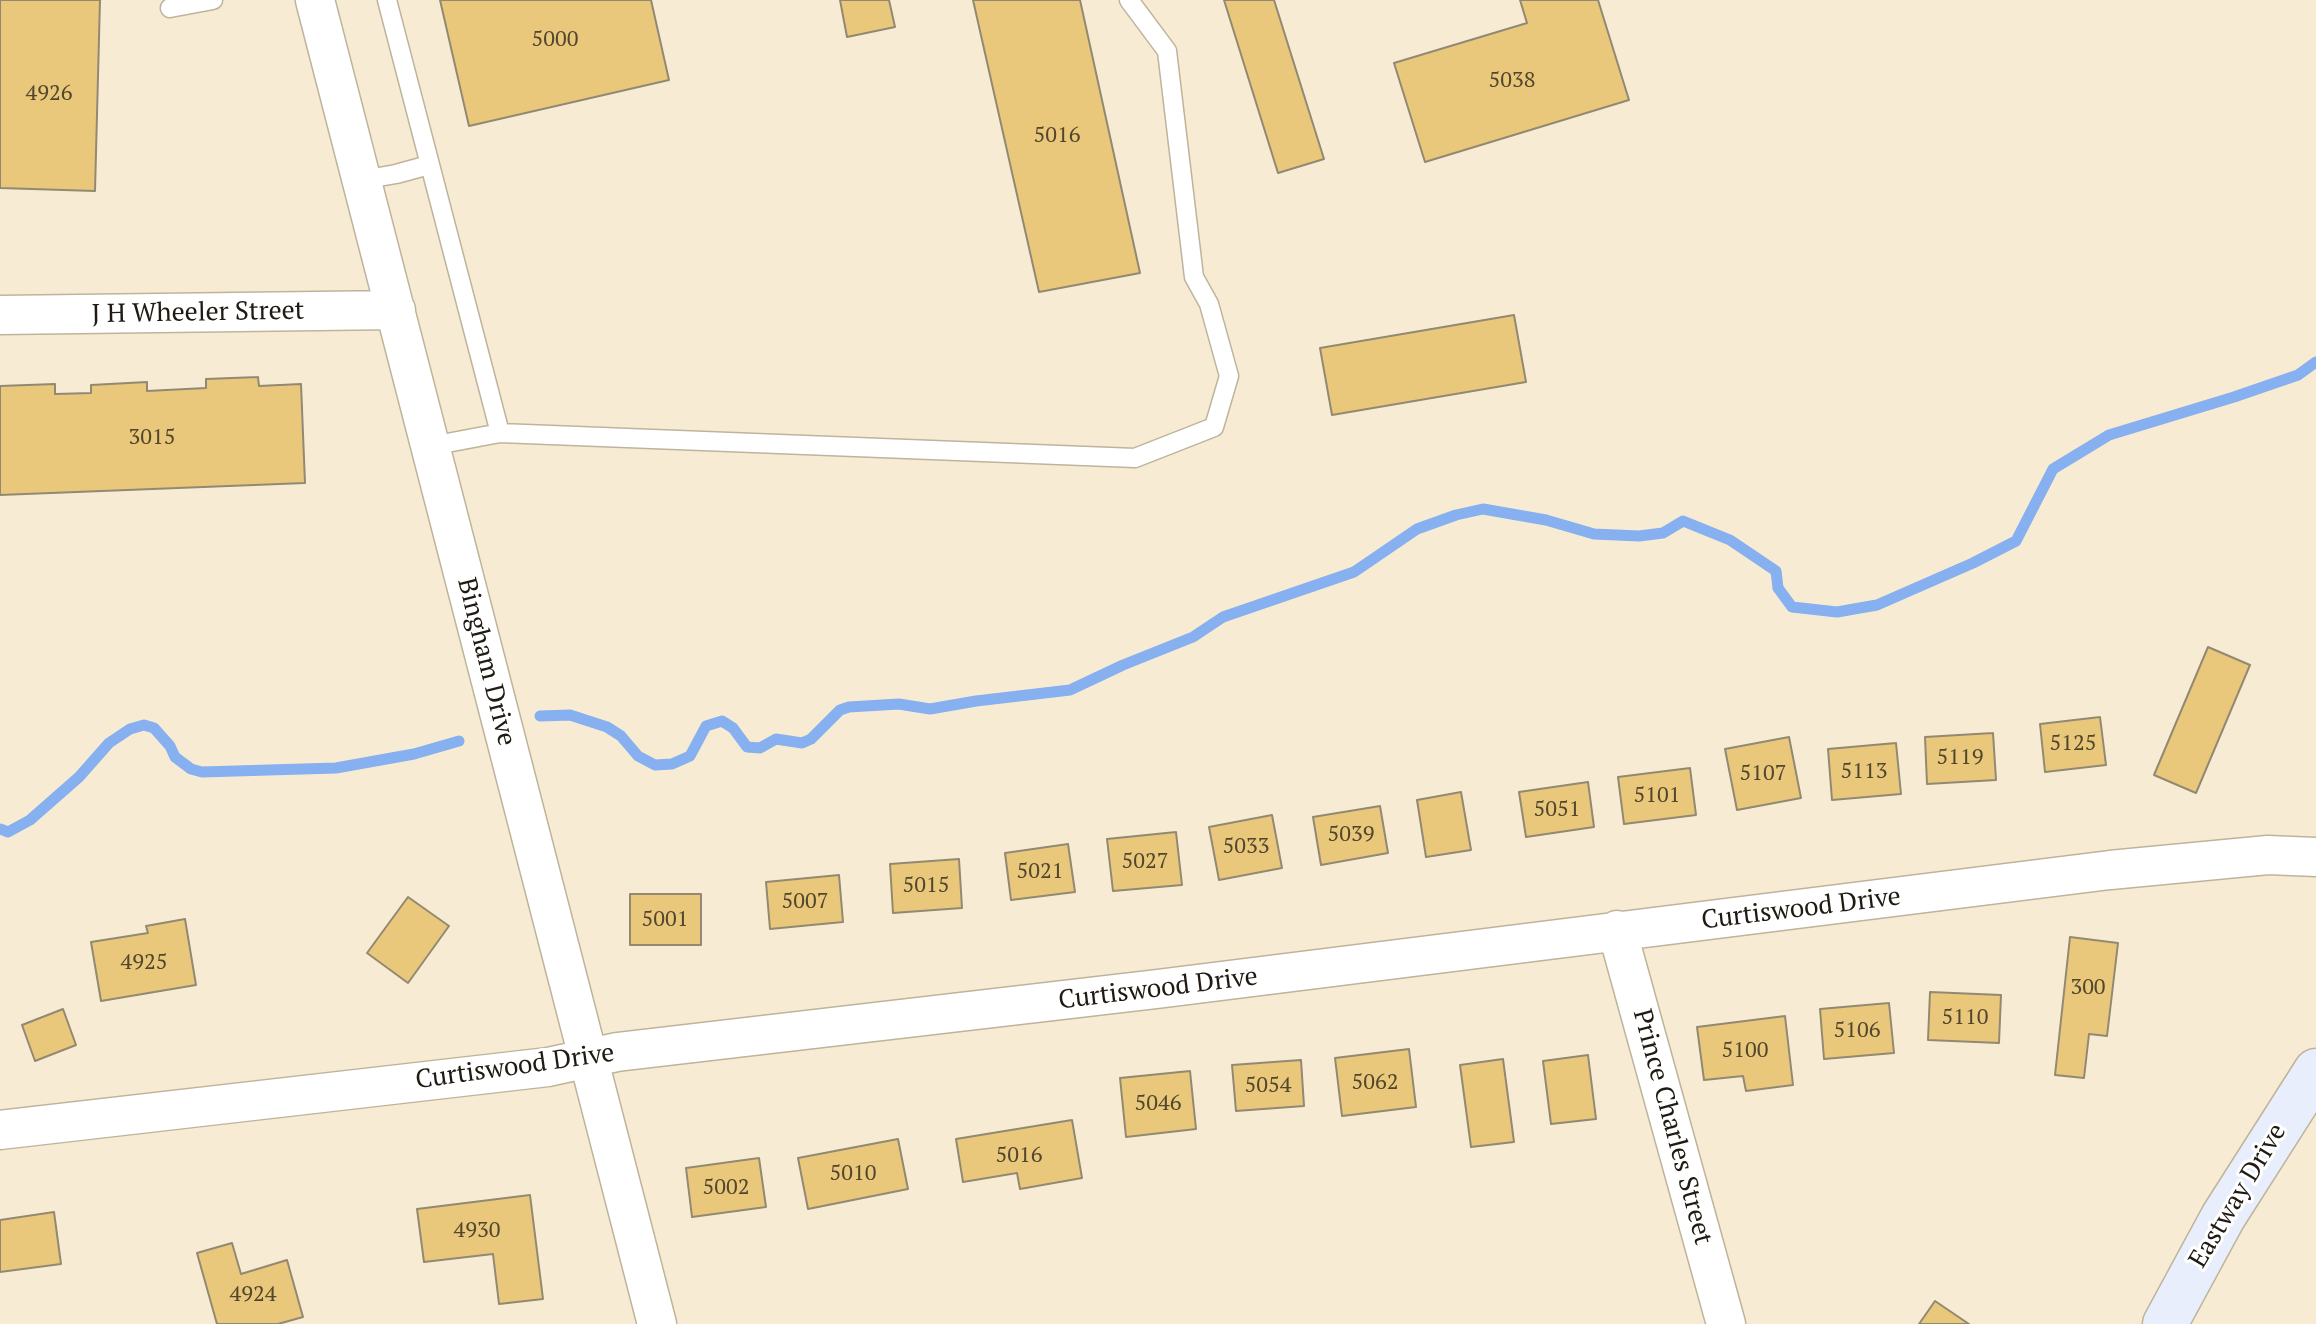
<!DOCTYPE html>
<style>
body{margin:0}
canvas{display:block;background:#f7ecd3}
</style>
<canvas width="2316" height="1324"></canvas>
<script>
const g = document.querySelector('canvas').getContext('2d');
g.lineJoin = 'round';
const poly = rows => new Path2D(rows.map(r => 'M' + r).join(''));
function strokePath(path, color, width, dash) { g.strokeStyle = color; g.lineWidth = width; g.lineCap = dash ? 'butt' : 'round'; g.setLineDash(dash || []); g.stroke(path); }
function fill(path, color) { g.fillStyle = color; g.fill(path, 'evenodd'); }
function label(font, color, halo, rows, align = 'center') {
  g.font = font + ' "PT Serif",serif'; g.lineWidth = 6; g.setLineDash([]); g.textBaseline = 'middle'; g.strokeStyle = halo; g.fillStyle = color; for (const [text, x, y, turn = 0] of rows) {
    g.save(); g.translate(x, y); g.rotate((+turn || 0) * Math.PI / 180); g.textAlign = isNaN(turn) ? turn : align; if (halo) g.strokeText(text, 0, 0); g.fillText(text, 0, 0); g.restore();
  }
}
strokePath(poly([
 [540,716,570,715,607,727,621,736,638,756,655,765,672,764,690,756,706,726,722,721,733,728,747,747,760,748,776,739,802,743,811,739,840,710,849,707,899,704,930,709,976,701,1070,690,1123,665,1193,637,1223,617,1354,572,1417,529,1456,515,1483,509,1546,520,1594,534,1639,536,1663,533,1683,521,1730,540,1776,571,1778,588,1792,607,1837,612,1877,605,1973,563,2016,541,2053,469,2109,435,2234,397,2298,375,2316,362],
 [0,829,8,832,30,820,79,777,109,743,130,729,144,725,154,728,170,746,175,757,191,769,202,772,336,768,414,754,459,741]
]), '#86b0ef', 11);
const building = poly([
 [0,0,100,0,95,191,0,188,0,0],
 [440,0,651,0,669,80,469,126,440,0],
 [840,0,889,0,895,27,847,37,840,0],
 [973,0,1080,0,1140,273,1039,292,973,0],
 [1224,0,1274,0,1324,159,1278,173,1224,0],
 [1520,0,1598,0,1629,100,1425,162,1394,63,1527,23,1520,0],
 [1514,315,1526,382,1332,415,1320,348,1514,315],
 [258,377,259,386,301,384,305,483,0,495,0,386,55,384,55,394,91,393,91,385,147,382,147,391,206,388,206,379,258,377],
 [2208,647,2250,665,2196,793,2154,775,2208,647],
 [2100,717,2106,765,2045,772,2040,724,2100,717],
 [1993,733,1996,780,1927,784,1925,737,1993,733],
 [1789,737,1801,798,1737,810,1725,749,1789,737],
 [1896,743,1901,794,1832,800,1828,749,1896,743],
 [1690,768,1696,815,1624,824,1618,777,1690,768],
 [1588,782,1594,827,1526,837,1519,792,1588,782],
 [1461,792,1471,850,1426,857,1417,800,1461,792],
 [1380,806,1388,853,1321,865,1313,817,1380,806],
 [1272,815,1282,868,1219,880,1209,827,1272,815],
 [1176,832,1182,885,1113,891,1107,839,1176,832],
 [1068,844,1075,892,1011,900,1005,853,1068,844],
 [959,859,962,908,893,913,890,864,959,859],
 [839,875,843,922,770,929,766,882,839,875],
 [630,894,701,894,701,945,630,945,630,894],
 [408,897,449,926,408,983,367,953,408,897],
 [185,919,196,985,101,1001,91,942,148,933,146,926,185,919],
 [2070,937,2118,943,2107,1036,2089,1034,2084,1078,2055,1075,2070,937],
 [1930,992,2001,995,1999,1043,1928,1040,1930,992],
 [1889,1003,1894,1053,1824,1059,1820,1009,1889,1003],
 [63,1009,76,1045,35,1061,22,1025,63,1009],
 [1785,1016,1793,1085,1746,1091,1743,1076,1704,1080,1697,1027,1785,1016],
 [1409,1049,1416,1107,1342,1116,1335,1058,1409,1049],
 [1588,1055,1596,1119,1551,1124,1543,1061,1588,1055],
 [1503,1059,1514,1142,1471,1147,1460,1065,1503,1059],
 [1301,1060,1304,1106,1236,1111,1232,1065,1301,1060],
 [1190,1071,1196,1129,1126,1137,1120,1078,1190,1071],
 [1072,1120,1082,1178,1020,1189,1017,1173,963,1182,956,1139,1072,1120],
 [898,1139,908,1189,808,1209,798,1158,898,1139],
 [759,1158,766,1207,692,1217,686,1168,759,1158],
 [530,1195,543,1299,499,1304,493,1254,424,1262,417,1209,530,1195],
 [54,1212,61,1264,0,1272,0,1220,54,1212],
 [232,1243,241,1274,287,1260,303,1317,278,1324,217,1324,197,1253,232,1243],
 [1935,1301,1969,1324,1919,1324,1935,1301]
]);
fill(building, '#e9c87c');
strokePath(building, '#938973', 2);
const lane = poly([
 [387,0,500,433,431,446],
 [170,8,213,0],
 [362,180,396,174,429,165],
 [500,433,1135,458,1214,427,1229,376,1209,304,1194,277,1167,51,1129,0]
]);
const street = poly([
 [315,0,657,1324],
 [0,315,396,310],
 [1617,930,1726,1324],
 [0,1130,548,1067,617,1052,1157,989,2110,870,2268,855,2316,857]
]);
const secondary = poly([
 [2165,1324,2223,1217,2316,1071]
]);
strokePath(lane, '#beb49d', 21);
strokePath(street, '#beb49d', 41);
strokePath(secondary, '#beb49d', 47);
strokePath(lane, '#fff', 18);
strokePath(street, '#fff', 38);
strokePath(secondary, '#e9eefd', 44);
label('22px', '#52462d', null, [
 ["5000",555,40],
 ["5038",1512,81],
 ["4926",49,94],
 ["5016",1057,136],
 ["3015",152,438],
 ["5125",2073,744],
 ["5119",1960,758],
 ["5113",1864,772],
 ["5107",1763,774],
 ["5101",1657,796],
 ["5051",1557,810],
 ["5039",1351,835],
 ["5033",1246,847],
 ["5027",1145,862],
 ["5021",1040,872],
 ["5015",926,886],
 ["5007",805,902],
 ["5001",665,920],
 ["4925",144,963],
 ["300",2088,988],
 ["5110",1965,1018],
 ["5106",1857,1031],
 ["5100",1745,1051],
 ["5062",1375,1083],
 ["5054",1268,1086],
 ["5046",1158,1104],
 ["5016",1019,1156],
 ["5010",853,1174],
 ["5002",726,1188],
 ["4930",477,1231],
 ["4924",253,1295]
]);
label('26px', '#1f1b13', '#fff', [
 ["J H Wheeler Street",198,313,-1],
 ["Bingham Drive",486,662,76],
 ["Curtiswood Drive",1801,909,-7],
 ["Curtiswood Drive",1158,989,-7],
 ["Curtiswood Drive",515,1067,-8],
 ["Prince Charles Street",1672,1127,75],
 ["Eastway Drive",2238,1196,-59]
]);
</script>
